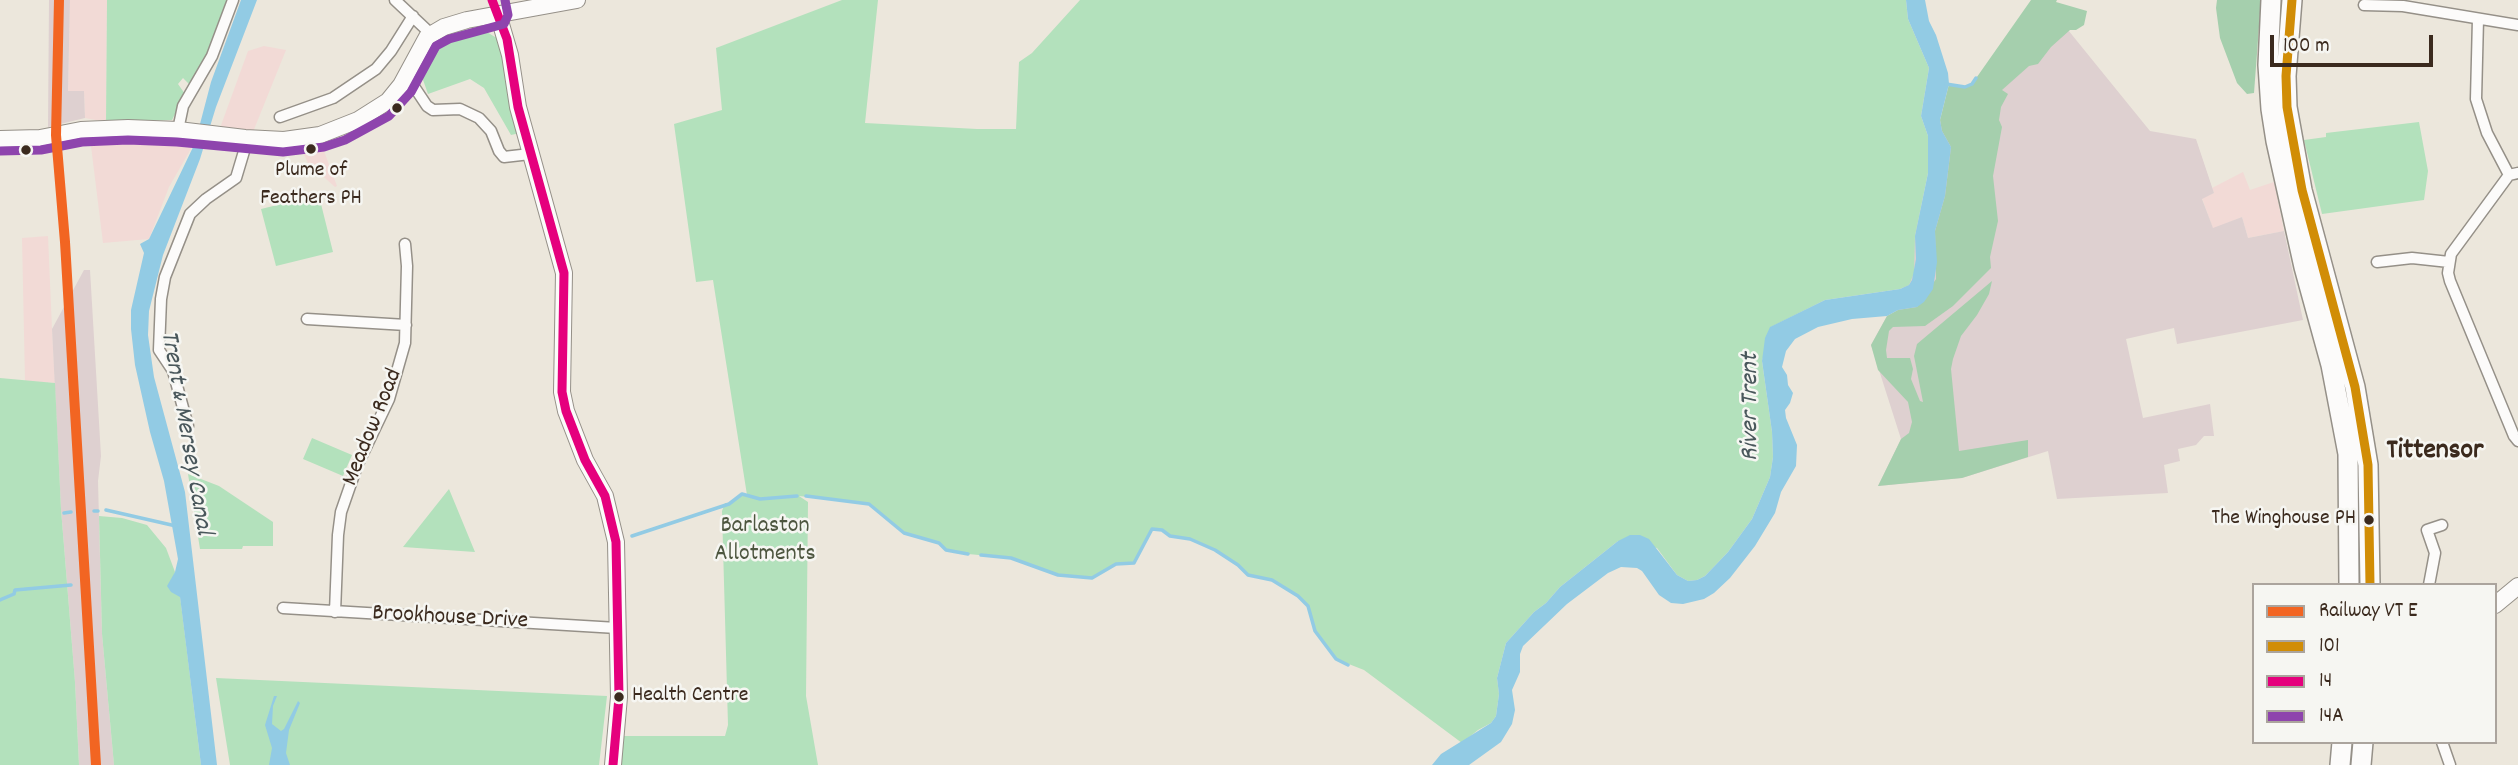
<!DOCTYPE html>
<style>
body{margin:0}
#map{position:relative;width:2518px;height:765px;overflow:hidden;background:#ece7dc;font-family:Dekko,sans-serif}
canvas{display:block}
.legend{position:absolute;left:2252px;top:583px;width:245px;height:161px;box-sizing:border-box;background:#f6f6f2;border:2px solid #aba49d;margin:0;padding:9px 12px;list-style:none;font-size:21px;color:#3b2a1e}
.legend li{display:flex;align-items:center;gap:14px;height:35px}
.legend b{width:35px;border:2px solid #aba49d}
.scale{position:absolute;left:2270px;top:35px;width:163px;height:32px;box-sizing:border-box;border:4px solid #3b2a1e;border-top:0;padding-left:9px;font-size:21px;line-height:24px;white-space:nowrap;color:#3b2a1e;-webkit-text-stroke:5px #f6f6f2;paint-order:stroke}
</style>
<div id="map">
<canvas width="2518" height="765"></canvas>
<ul class="legend">
<li><b style="height:9px;background:#f26522"></b>Railway VT E</li>
<li><b style="height:9px;background:#d18d06"></b>101</li>
<li><b style="height:9px;background:#e5007d"></b>14</li>
<li><b style="height:9px;background:#8e44ad"></b>14A</li>
</ul>
<div class="scale">100 m</div>
</div>
<script>
const g = document.querySelector('canvas').getContext('2d');
g.lineJoin = 'round';
function fill(path, color) { g.fillStyle = color; g.fill(path, 'evenodd'); }
const poly = rows => new Path2D(rows.map(r => 'M' + r).join(''));
function strokePath(path, color, width, dash) { g.strokeStyle = color; g.lineWidth = width; g.lineCap = dash ? 'butt' : 'round'; g.setLineDash(dash || []); g.stroke(path); }
function label(font, color, halo, rows, align = 'center') {
  g.font = font + ' Dekko,sans-serif'; g.lineWidth = 5; g.setLineDash([]); g.textBaseline = 'middle'; g.strokeStyle = halo; g.fillStyle = color; for (const [text, x, y, turn = 0] of rows) {
    g.save(); g.translate(x, y); g.rotate((+turn || 0) * Math.PI / 180); g.textAlign = isNaN(turn) ? turn : align; if (halo) g.strokeText(text, 0, 0); g.fillText(text, 0, 0); g.restore();
  }
}
fill(poly([
 [70,0,107,0,106,122,85,118,84,91,68,91],
 [264,46,286,50,253,132,220,128,248,51],
 [149,136,196,140,169,187,149,239,103,243,90,138],
 [321,143,337,186,335,187,308,163,301,148],
 [2243,172,2250,190,2274,182,2284,231,2248,238,2242,217,2213,229,2202,198,2214,193,2212,188],
 [48,236,52,329,55,383,25,381,22,238]
]), '#f2dad6');
fill(poly([
 [49,0,70,0,68,91,84,91,85,118,48,127],
 [2051,9,2150,131,2196,139,2214,193,2202,199,2213,228,2242,217,2248,238,2284,231,2303,320,2177,344,2174,328,2126,339,2143,418,2210,404,2214,436,2204,436,2196,445,2178,449,2180,461,2164,465,2168,493,2057,499,2048,451,1962,478,1878,486,1901,439,1871,345,1887,316,1898,310,1948,89,1970,91],
 [84,270,90,270,101,456,98,481,102,634,114,765,79,765,75,682,61,509,52,329]
]), '#ded0d0');
fill(poly([
 [107,0,230,0,208,57,190,85,183,78,178,84,185,94,172,120,106,122],
 [842,0,878,0,865,123,977,129,1016,129,1019,62,1032,53,1080,0,1906,0,1908,19,1929,68,1921,116,1928,136,1928,173,1915,236,1914,273,1909,285,1900,289,1825,300,1771,327,1762,361,1772,432,1773,457,1770,477,1752,519,1728,552,1705,576,1697,580,1688,581,1677,575,1657,548,1618,541,1560,587,1546,603,1534,612,1506,643,1497,678,1499,694,1496,716,1491,723,1478,730,1462,743,1364,670,1336,659,1315,631,1308,606,1298,596,1272,580,1248,575,1229,558,1190,539,1176,538,1162,530,1153,529,1134,563,1116,564,1092,578,1082,578,1058,575,1011,558,968,554,946,550,939,543,904,533,869,504,799,496,808,502,806,696,818,765,621,765,624,736,725,736,728,725,722,511,725,503,729,503,742,494,747,495,713,280,696,282,674,124,722,110,716,48],
 [474,28,482,29,495,37,498,35,520,133,511,135,484,88,470,79,428,94,422,77,426,58,433,46,451,33],
 [2419,122,2428,171,2424,200,2322,214,2304,140,2326,137,2326,133],
 [314,196,320,200,333,252,276,266,261,209],
 [0,378,55,383,61,509,75,682,79,765,0,765],
 [312,438,352,455,343,476,303,459],
 [188,474,219,486,273,522,273,546,243,546,242,549,200,549],
 [449,489,475,552,403,547],
 [99,516,122,518,147,525,166,548,175,572,171,591,180,596,201,765,114,765,102,634],
 [216,678,607,696,599,765,230,765]
]), '#b3e1bc');
fill(poly([
 [2031,0,2057,0,2056,2,2087,11,2084,25,2076,30,2070,30,2051,47,2038,64,2029,66,2002,90,2008,94,2001,107,1999,120,2002,127,1993,176,1998,221,1990,257,1991,268,1953,306,1925,326,1893,327,1889,331,1886,350,1887,358,1910,358,1913,369,1911,379,1920,401,1923,402,1914,356,1917,344,1992,281,1989,294,1977,315,1961,336,1953,359,1951,369,1959,451,2028,440,2028,457,1962,478,1878,486,1901,439,1909,433,1912,422,1908,402,1878,370,1871,345,1887,316,1898,310,1917,307,1936,279,1935,231,1945,196,1951,147,1942,131,1940,120,1949,84,1965,87,1972,84],
 [2217,0,2261,0,2254,93,2247,94,2237,83,2220,38,2216,8]
]), '#a5cfad');
fill(poly([
 [241,0,257,0,216,107,200,159,163,255,149,311,148,335,154,377,185,492,217,765,201,765,180,597,171,592,167,586,175,572,178,559,164,481,150,432,135,365,131,329,131,310,144,253,140,244,149,239,195,143,211,82],
 [1906,0,1925,0,1929,21,1936,35,1948,73,1949,84,1940,120,1942,131,1951,147,1945,196,1935,231,1937,262,1933,289,1924,302,1917,307,1898,310,1887,316,1852,319,1818,327,1795,339,1786,351,1782,367,1787,375,1788,385,1793,393,1790,403,1785,410,1786,418,1797,445,1796,466,1781,492,1775,513,1755,546,1730,578,1714,593,1704,599,1683,604,1671,603,1659,595,1642,571,1637,568,1621,567,1608,573,1567,604,1523,646,1520,654,1520,672,1512,690,1515,710,1512,724,1501,742,1469,765,1432,765,1441,754,1491,723,1496,716,1499,694,1497,678,1506,643,1534,612,1546,603,1560,587,1618,541,1630,535,1640,535,1649,539,1677,575,1688,581,1697,580,1705,576,1728,552,1752,519,1770,477,1773,457,1772,432,1762,361,1765,338,1770,327,1825,300,1900,289,1909,285,1912,280,1916,259,1915,236,1928,173,1928,136,1921,116,1929,68,1908,19],
 [274,696,277,696,273,706,272,724,281,731,284,729,298,701,300,703,289,730,286,753,290,765,269,765,272,748,265,725]
]), '#92cbe4');
strokePath(poly([
 [1946,84,1965,87,1972,84,1976,78],
 [806,496,869,504,904,533,939,543,946,550,968,554],
 [106,510,176,526],
 [94,511,98,511],
 [64,513,71,512],
 [632,536,729,504,742,494,760,499,797,496],
 [981,555,1011,558,1058,575,1092,578,1116,564,1134,563,1152,529,1162,530,1170,536,1190,539,1215,550,1238,565,1248,575,1272,580,1298,596,1308,606,1315,631,1336,659,1348,665],
 [0,600,14,594,15,590,71,585]
]), '#92cbe4', 3.5);
const street = poly([
 [395,0,431,34],
 [2364,5,2403,6,2518,25],
 [2478,19,2476,99,2487,133,2509,175],
 [407,76,427,106,433,110,460,109,479,118,491,131,499,151,504,157,530,154],
 [280,117,333,98,376,69,391,51,413,16],
 [178,130,183,106,212,56,233,0],
 [2518,173,2509,175,2451,254,2448,273,2450,281,2514,436,2518,441],
 [2377,262,2412,258,2449,262],
 [307,319,406,325],
 [188,426,173,371,159,350,161,299,165,277,190,214,206,199,236,178,248,138],
 [2429,585,2435,553,2427,530,2442,525],
 [283,608,617,628],
 [335,612,338,535,341,512,357,466,389,399,405,343,407,266,405,244],
 [2442,742,2450,765]
]);
const secondary = poly([
 [498,14,510,55,518,107,564,273,562,392,566,411,585,460,605,496,616,542,619,697,613,765],
 [0,139,40,138,81,130,128,128,178,130,245,138,284,140,320,135,358,120,388,101,401,85,427,37,444,27,467,20,577,0],
 [2495,605,2518,586]
]);
const highway = poly([
 [2271,0,2268,65,2271,109,2276,141,2304,267,2331,365,2348,454,2349,585],
 [2292,0,2286,76,2287,107,2302,190,2355,387,2368,465,2370,585],
 [2340,765,2342,742],
 [2361,765,2363,742]
]);
strokePath(street, '#959088', 13);
strokePath(secondary, '#959088', 18);
strokePath(highway, '#959088', 22);
strokePath(street, '#fcfbfa', 10);
strokePath(secondary, '#fcfbfa', 16);
strokePath(highway, '#fcfbfa', 19);
strokePath(poly([
 [2292,0,2286,76,2287,107,2302,190,2355,387,2368,465,2370,585]
]), '#d18d06', 9);
strokePath(poly([
 [492,0,507,39,518,107,564,273,562,392,566,411,585,460,605,496,616,542,619,697,613,765]
]), '#e5007d', 9);
strokePath(poly([
 [0,151,41,150,82,142,128,140,177,142,283,152,324,147,345,140,389,116,411,92,436,46,449,39,504,24,508,15,505,0]
]), '#8e44ad', 9);
strokePath(poly([
 [59,0,56,135,65,242,96,765]
]), '#f26522', 10);
for (const [x, y, r, color] of [
 [397,108,6,"#3b2a1e"],
 [311,149,6,"#3b2a1e"],
 [26,150,6,"#3b2a1e"],
 [2369,520,6,"#3b2a1e"],
 [619,697,6,"#3b2a1e"]
]) { const dot = new Path2D(); dot.arc(x, y, r, 0, 2 * Math.PI); g.fillStyle = color; g.fill(dot); strokePath(dot, '#f6f6f2', 2.5); }
label('22px', '#3b2a1e', '#f6f6f2', [
 ["Plume of",311,172],
 ["Feathers PH",311,200],
 ["The Winghouse PH",2356,520,"right"],
 ["Health Centre",632,697,"left"]
]);
label('24px', '#3b2a1e', '#f6f6f2', [
 ["Meadow Road",374,428,-68],
 ["Brookhouse Drive",450,619,3]
]);
label('24px', '#4d563f', '#f6f6f2', [
 ["Barlaston",765,528],
 ["Allotments",765,556]
]);
label('italic 26px', '#49575b', '#f6f6f2', [
 ["River Trent",1752,407,-90],
 ["Trent & Mersey Canal",184,433,80]
]);
label('bold 28px', '#3b2a1e', '#f6f6f2', [
 ["Tittensor",2435,453]
]);
</script>
